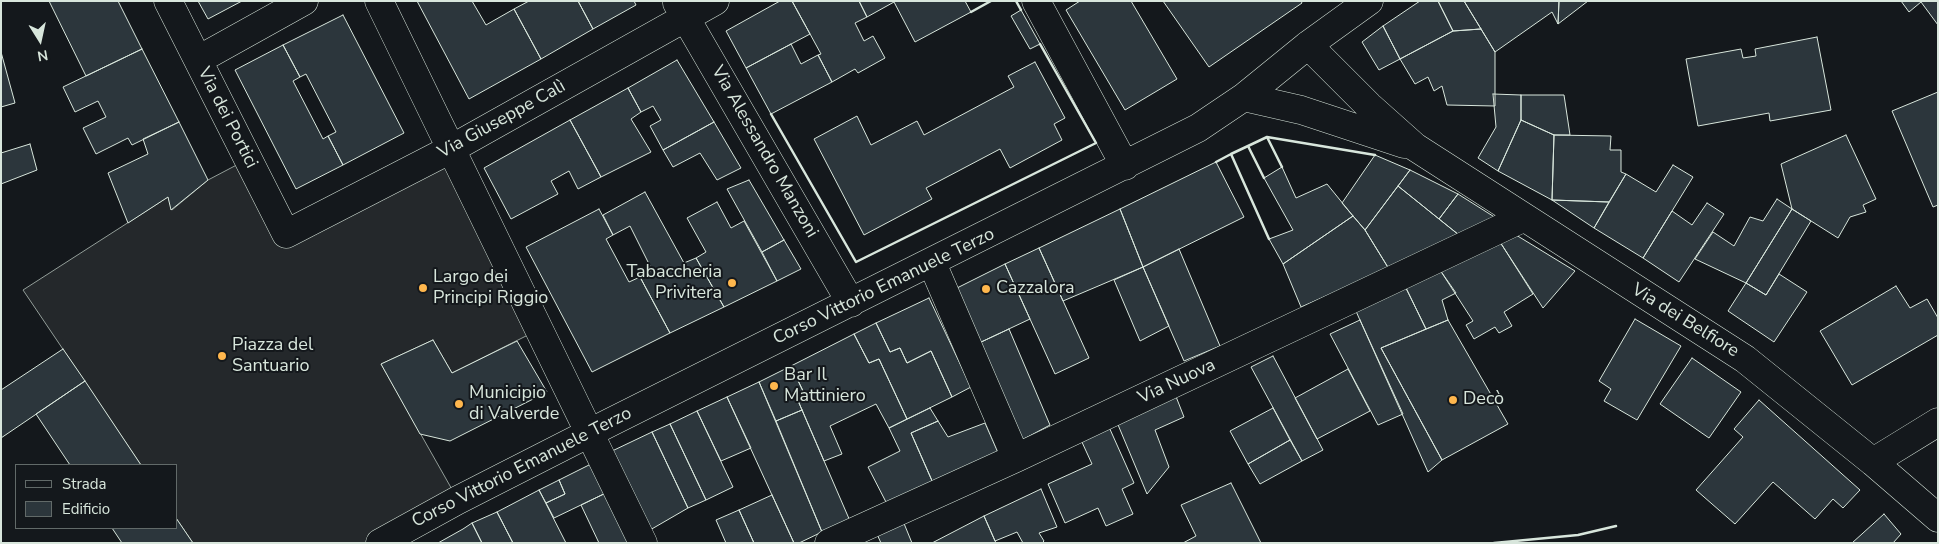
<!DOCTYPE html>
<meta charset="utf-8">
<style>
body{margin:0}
#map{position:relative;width:1939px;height:544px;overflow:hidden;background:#14181c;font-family:"Nunito Sans",sans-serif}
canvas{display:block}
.frame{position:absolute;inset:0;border:2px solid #d8e6dc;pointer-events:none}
.legend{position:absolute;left:15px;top:464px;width:162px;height:65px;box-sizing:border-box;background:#14181c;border:1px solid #626a69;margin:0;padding:6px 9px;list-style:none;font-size:15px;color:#d8e6dc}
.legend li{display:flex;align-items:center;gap:10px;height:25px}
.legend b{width:25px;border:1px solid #626a69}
.north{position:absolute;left:15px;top:15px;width:50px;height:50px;-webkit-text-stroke:4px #14181c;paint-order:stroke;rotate:170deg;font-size:14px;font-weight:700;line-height:20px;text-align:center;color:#d8e6dc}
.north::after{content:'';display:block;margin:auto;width:18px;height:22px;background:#d8e6dc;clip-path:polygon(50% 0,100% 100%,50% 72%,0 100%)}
</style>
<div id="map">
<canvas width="1939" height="544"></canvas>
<div class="frame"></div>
<ul class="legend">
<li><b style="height:6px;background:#14181c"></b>Strada</li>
<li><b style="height:14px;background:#2c363c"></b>Edificio</li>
</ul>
<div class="north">N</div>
</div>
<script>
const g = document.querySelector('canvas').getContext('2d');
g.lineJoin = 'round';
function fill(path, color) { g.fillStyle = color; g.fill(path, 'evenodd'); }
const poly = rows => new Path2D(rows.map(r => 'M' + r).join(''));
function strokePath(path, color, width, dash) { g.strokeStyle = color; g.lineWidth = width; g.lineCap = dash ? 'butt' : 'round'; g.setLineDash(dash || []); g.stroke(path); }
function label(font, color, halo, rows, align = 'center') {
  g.font = font + ' "Nunito Sans",sans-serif'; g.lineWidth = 4; g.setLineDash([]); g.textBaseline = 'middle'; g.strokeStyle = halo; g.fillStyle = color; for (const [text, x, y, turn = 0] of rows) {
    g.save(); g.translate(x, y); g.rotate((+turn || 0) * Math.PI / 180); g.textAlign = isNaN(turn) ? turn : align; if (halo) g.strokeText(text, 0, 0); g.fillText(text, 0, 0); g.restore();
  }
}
const parking = poly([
 [451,149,540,329,452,373,433,340,381,364,458,500,380,543,193,543,176,518,176,465,141,465,23,290,168,197,172,210,208,180,248,159,286,234,451,149]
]);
fill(parking, '#24282b');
strokePath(parking, '#939e99', 1);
const building = poly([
 [49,1,118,1,142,49,86,76,49,1],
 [198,1,242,1,208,19,198,1],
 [417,1,472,1,486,25,514,9,541,59,469,99,417,1],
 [529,1,578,1,593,29,541,59,514,9,529,1],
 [578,1,634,1,636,5,593,29,578,1],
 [780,1,792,1,810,34,746,68,726,31,780,1],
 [792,1,859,1,867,17,855,23,864,41,873,36,885,58,858,73,855,69,832,82,818,55,821,54,792,1],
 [859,1,965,1,971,12,915,42,894,2,867,17,859,1],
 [1080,1,1131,1,1177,79,1125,110,1066,10,1080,1],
 [1163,1,1301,1,1302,3,1209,67,1163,1],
 [1420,1,1438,1,1453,31,1400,59,1383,26,1420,1],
 [1438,1,1464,1,1481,29,1453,31,1438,1],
 [1464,1,1559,1,1558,24,1552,12,1495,52,1464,1],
 [1559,1,1588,1,1558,24,1559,1],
 [1901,1,1938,1,1938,25,1921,2,1909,12,1901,1],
 [1021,10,1040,44,1030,49,1011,16,1021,10],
 [343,15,404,133,343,165,328,136,336,132,306,74,300,77,283,45,343,15],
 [1383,26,1400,59,1379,70,1362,42,1383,26],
 [1481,29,1495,52,1495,106,1447,105,1442,86,1434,91,1428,77,1415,84,1400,59,1453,31,1481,29],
 [1817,37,1831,110,1770,121,1769,113,1698,126,1686,59,1741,49,1743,58,1756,56,1755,49,1817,37],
 [791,44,801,64,818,55,832,82,771,114,746,68,791,44],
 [283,45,300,77,293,81,323,139,328,136,343,165,296,189,235,70,283,45],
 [142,49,179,122,132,145,128,138,96,154,83,128,106,117,98,101,75,112,63,87,142,49],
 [1,52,15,103,1,107,1,52],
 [677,60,714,122,663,150,650,126,661,120,653,106,641,112,628,88,677,60],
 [1035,62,1065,118,1054,124,1062,140,1010,168,1000,149,926,188,932,199,864,235,814,139,857,116,871,145,917,121,924,135,1014,87,1008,76,1035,62],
 [628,88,641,112,631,119,651,152,601,177,570,120,628,88],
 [1938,92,1938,205,1933,207,1892,111,1938,92],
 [1493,94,1521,95,1521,120,1498,171,1478,158,1496,127,1493,94],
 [1521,95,1564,95,1570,135,1554,135,1521,120,1521,95],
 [570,120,601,177,578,189,569,171,551,181,558,194,511,219,484,168,570,120],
 [1521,120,1554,135,1552,200,1498,171,1521,120],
 [179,122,208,180,171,210,168,197,128,223,108,173,148,154,143,139,179,122],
 [714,122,741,168,717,180,700,153,673,167,663,150,714,122],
 [1554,135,1611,136,1610,150,1621,150,1621,172,1626,174,1609,202,1552,200,1554,135],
 [1846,135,1876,199,1863,205,1866,212,1850,217,1838,238,1792,209,1781,164,1846,135],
 [30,144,37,170,1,184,1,153,30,144],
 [1375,155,1410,170,1365,230,1342,203,1375,155],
 [1216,162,1244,217,1143,267,1120,209,1216,162],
 [1673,165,1693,177,1643,258,1594,228,1626,174,1656,192,1673,165],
 [1282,167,1296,198,1327,184,1353,216,1283,264,1269,239,1293,230,1264,178,1282,167],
 [1410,170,1458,194,1439,219,1398,186,1410,170],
 [749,180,784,240,762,252,727,189,749,180],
 [1398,186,1459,235,1389,269,1365,230,1398,186],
 [645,192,684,263,696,258,724,307,670,333,640,277,652,270,630,226,613,235,603,215,645,192],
 [1458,194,1496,218,1459,235,1439,219,1458,194],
 [1777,199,1792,209,1746,283,1695,259,1713,232,1734,246,1750,217,1763,221,1777,199],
 [1552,200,1609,202,1594,228,1552,200],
 [717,202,731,228,744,221,777,281,724,307,696,258,706,252,687,218,717,202],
 [1707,203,1724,214,1679,282,1643,258,1672,211,1692,225,1707,203],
 [599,209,613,235,606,239,629,282,640,277,670,333,592,372,526,247,599,209],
 [1120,209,1143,267,1063,301,1039,248,1120,209],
 [1792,209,1811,221,1766,295,1746,283,1792,209],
 [1353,216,1365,230,1389,269,1301,307,1283,264,1353,216],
 [1516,235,1575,271,1543,308,1500,242,1516,235],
 [784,240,801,269,777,281,762,252,784,240],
 [1500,242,1533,294,1504,312,1512,326,1499,333,1495,327,1474,339,1466,325,1473,321,1440,270,1500,242],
 [1039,248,1089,358,1055,374,1005,264,1039,248],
 [1179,249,1220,346,1184,361,1143,267,1179,249],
 [1005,264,1030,319,979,343,955,289,1005,264],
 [1143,267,1169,326,1140,341,1114,280,1143,267],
 [1440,270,1456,293,1442,300,1448,320,1426,329,1405,286,1440,270],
 [1779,274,1807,292,1774,342,1728,311,1746,283,1766,295,1779,274],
 [1405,286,1426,329,1381,348,1442,460,1428,472,1355,309,1405,286],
 [1896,286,1910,308,1927,299,1938,318,1938,335,1852,385,1820,331,1896,286],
 [929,298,971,387,952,397,931,351,907,363,900,348,890,352,876,323,929,298],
 [1635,319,1681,346,1637,420,1604,401,1611,389,1599,381,1635,319],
 [1360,320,1403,414,1378,425,1330,334,1360,320],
 [1448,320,1508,424,1442,460,1381,348,1448,320],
 [876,323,890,352,900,348,907,363,931,351,952,397,907,419,879,359,869,363,854,334,876,323],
 [1009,329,1050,425,1022,440,979,343,1009,329],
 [854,334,869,363,879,359,907,419,889,428,876,404,830,426,842,454,824,461,796,396,803,391,791,366,854,334],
 [433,340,452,373,517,341,547,392,450,441,420,434,381,364,433,340],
 [63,349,85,381,1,438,1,390,63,349],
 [1273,356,1323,450,1302,461,1251,367,1273,356],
 [1692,358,1741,392,1709,438,1660,404,1692,358],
 [791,366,803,391,796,396,802,410,776,421,759,382,791,366],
 [1348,369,1370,411,1317,439,1295,398,1348,369],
 [85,381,141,465,70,465,36,414,85,381],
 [759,382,822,532,799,543,794,543,727,397,759,382],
 [1175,394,1184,417,1155,430,1169,467,1147,494,1116,420,1175,394],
 [727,397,751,448,721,461,697,411,727,397],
 [1759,400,1860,490,1843,508,1833,499,1815,519,1773,482,1735,524,1696,490,1743,437,1734,429,1759,400],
 [930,408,938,421,911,433,933,483,887,504,868,467,900,451,889,428,930,408],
 [1273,408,1290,440,1248,464,1230,431,1273,408],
 [802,410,850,521,822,532,776,421,802,410],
 [697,411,733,487,706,500,670,424,697,411],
 [938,421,948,437,985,423,999,455,933,483,911,433,938,421],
 [670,424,706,500,688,508,652,432,670,424],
 [1109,427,1134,483,1122,489,1133,514,1106,526,1098,508,1065,523,1048,484,1092,464,1081,440,1109,427],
 [652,432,688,508,650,530,610,452,652,432],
 [1290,440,1302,461,1260,484,1248,464,1290,440],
 [595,462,610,491,554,518,546,503,565,494,559,480,595,462],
 [559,480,565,494,546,503,539,490,559,480],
 [1231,483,1261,543,1183,543,1196,536,1181,505,1231,483],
 [1041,489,1057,527,1039,533,1044,541,1042,543,1023,543,1017,532,995,541,984,516,1041,489],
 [539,490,566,543,513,543,497,512,539,490],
 [610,491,634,543,599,543,581,505,610,491],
 [772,495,794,543,754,543,739,510,772,495],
 [739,510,754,543,726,543,716,520,739,510],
 [497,512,513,543,482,543,472,523,497,512],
 [1884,514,1901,534,1893,543,1852,543,1884,514],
 [984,516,996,543,932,543,984,516],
 [176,518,193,543,122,543,112,528,176,528,176,518],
 [903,521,912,543,881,543,876,532,903,521],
 [472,523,482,543,438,543,463,529,472,523]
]);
fill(building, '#2c363c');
strokePath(building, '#d8e6dc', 1);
const minor = poly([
 [168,1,286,234,451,149,715,1],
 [379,1,643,543],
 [1036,1,1125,166],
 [677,3,851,303],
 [1308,45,1369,106,1415,147,1745,359,1873,462,1938,518],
 [198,60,304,1],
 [1244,97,1301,110,1404,144],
 [932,263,1016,458],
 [1873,462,1938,422],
 [380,543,458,500,611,422,1198,128,1244,97,1308,45,1369,1],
 [829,543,1016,458,1523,218]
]);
strokePath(minor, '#d8e6dc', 29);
strokePath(minor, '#14181c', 28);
strokePath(poly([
 [1016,1,1021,10],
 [971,12,991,1],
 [771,114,856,262,1096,143,1040,44],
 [1267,137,1375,155],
 [1248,146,1267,137,1282,167],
 [1231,154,1248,146,1264,178],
 [1216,162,1231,154,1269,239],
 [1494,543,1578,535,1616,526]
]), '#d8e6dc', 2.5);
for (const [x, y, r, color] of [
 [732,283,5,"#ffb74d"],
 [423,288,5,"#ffb74d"],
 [986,289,5,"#ffb74d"],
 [222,356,5,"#ffb74d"],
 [774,386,5,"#ffb74d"],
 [1453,400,5,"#ffb74d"],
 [459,404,5,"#ffb74d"]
]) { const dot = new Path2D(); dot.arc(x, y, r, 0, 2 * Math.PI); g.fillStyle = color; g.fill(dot); strokePath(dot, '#14181c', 2); }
label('18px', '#d8e6dc', '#14181c', [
 ["Via dei Portici",227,118,63],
 ["Via Giuseppe Calì",502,120,-29],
 ["Via Alessandro Manzoni",764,152,60],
 ["Corso Vittorio Emanuele Terzo",884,287,-26],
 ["Via dei Belfiore",1685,321,32],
 ["Via Nuova",1177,382,-25],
 ["Corso Vittorio Emanuele Terzo",522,468,-27]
]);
label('18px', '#d8e6dc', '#14181c', [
 ["Tabaccheria",722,273,"right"],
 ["Privitera",722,294,"right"],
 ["Largo dei",433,278],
 ["Principi Riggio",433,299],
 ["Cazzalora",996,289],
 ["Piazza del",232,346],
 ["Santuario",232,367],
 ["Bar Il",784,376],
 ["Mattiniero",784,397],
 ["Municipio",469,394],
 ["di Valverde",469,415],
 ["Decò",1463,400]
], 'left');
</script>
